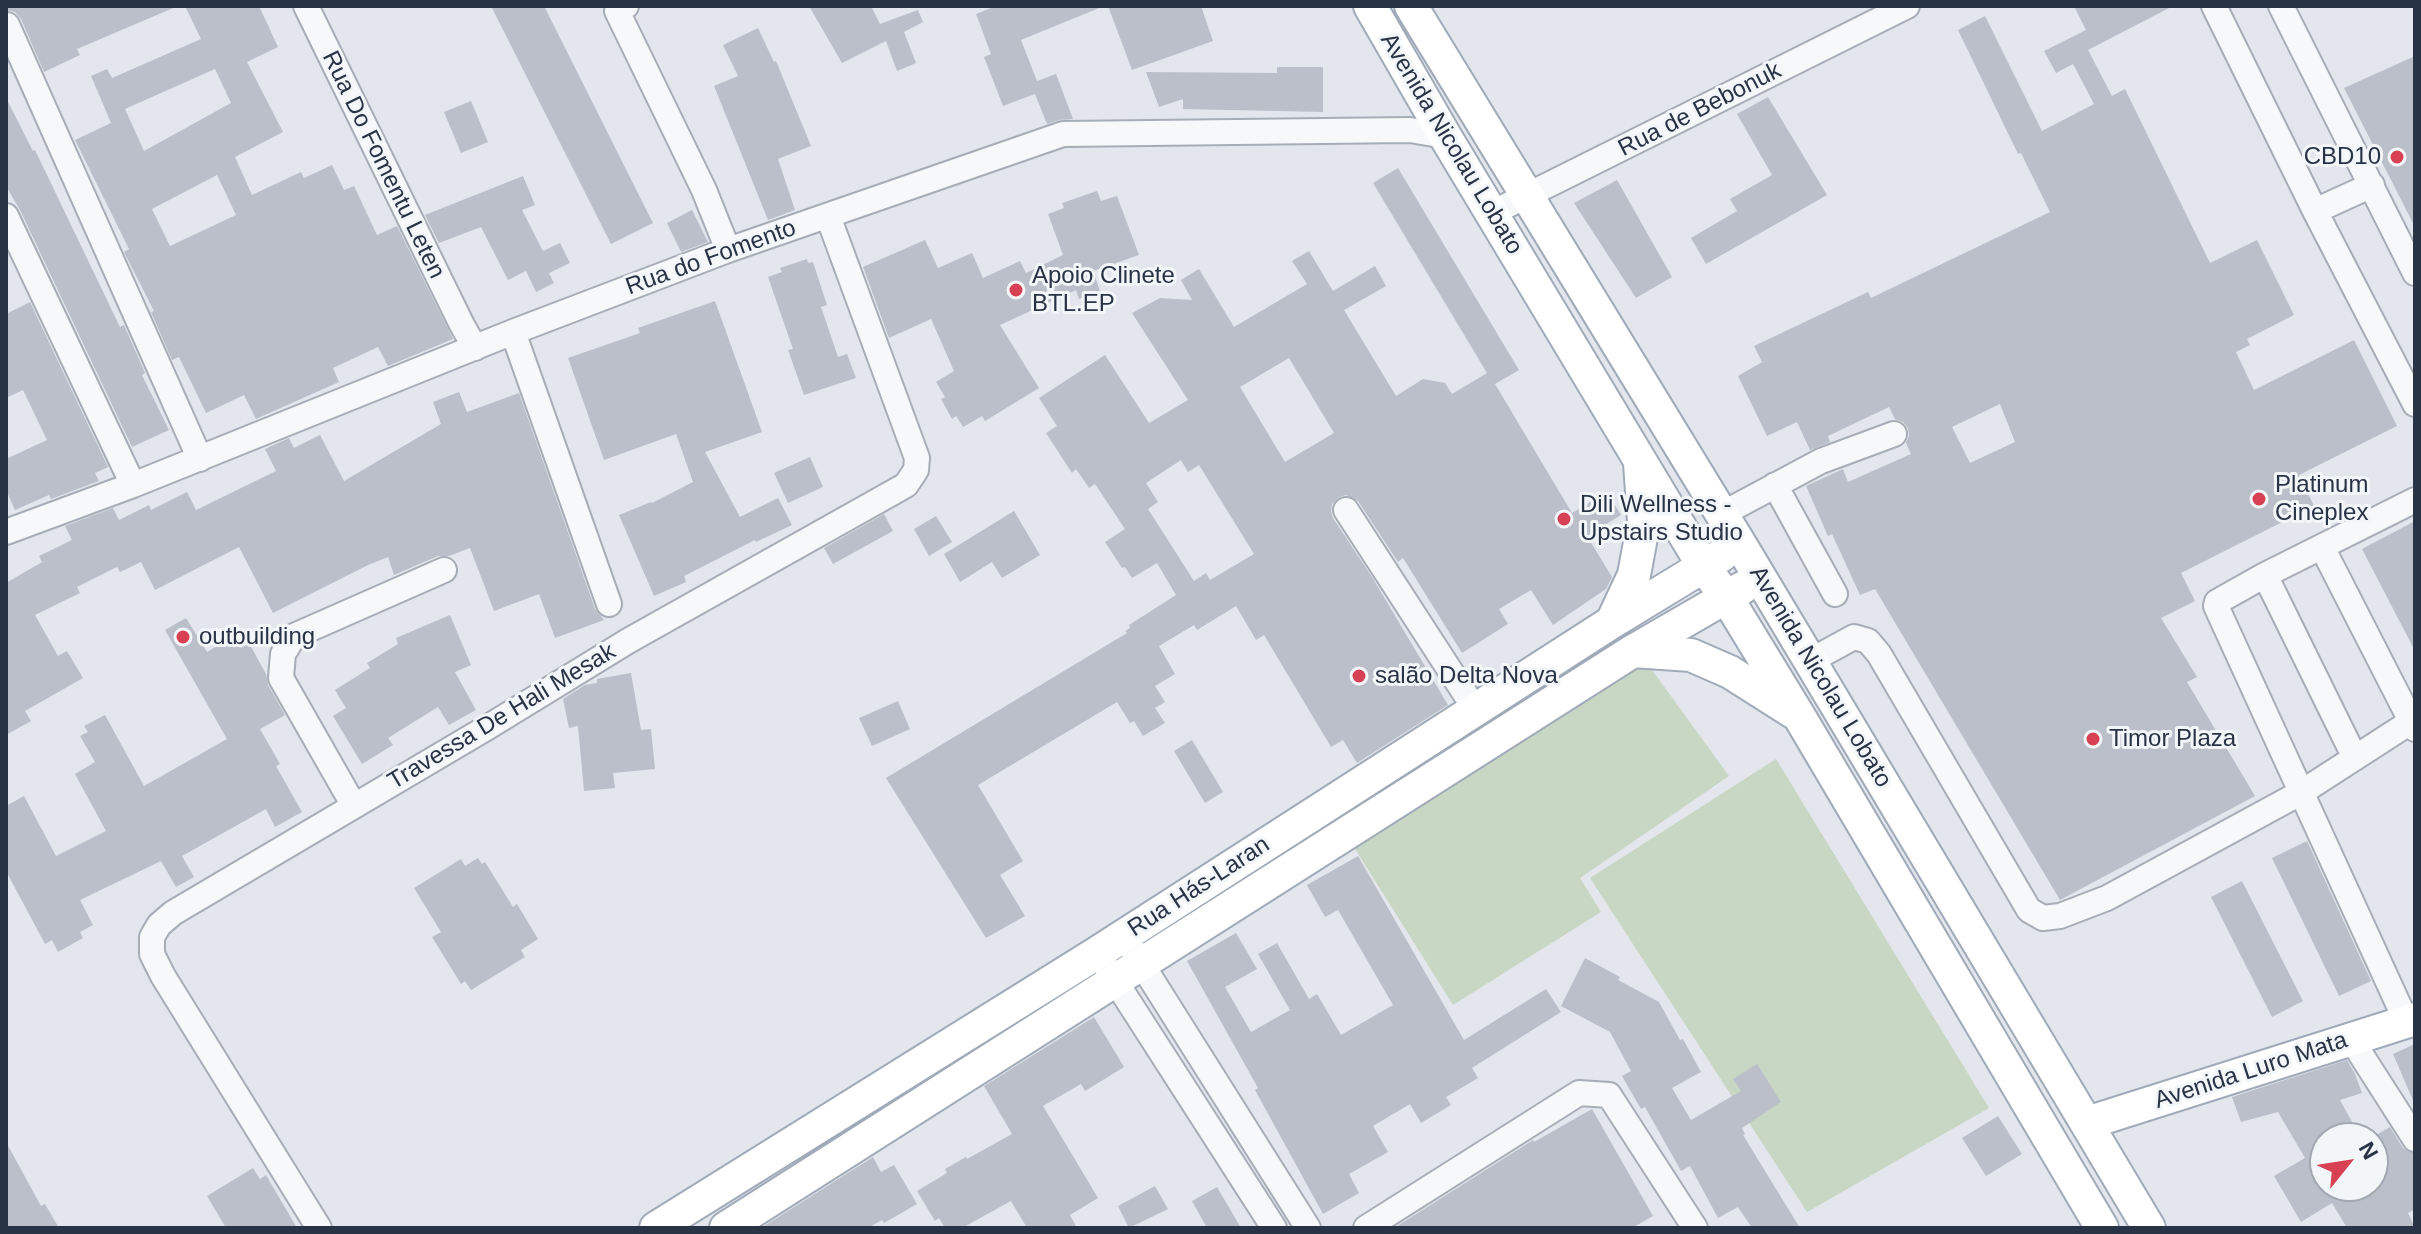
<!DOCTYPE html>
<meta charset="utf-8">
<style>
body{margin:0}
#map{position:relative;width:2421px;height:1234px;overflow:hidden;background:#e3e6ec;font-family:Arial,sans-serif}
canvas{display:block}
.frame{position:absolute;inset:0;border:8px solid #293346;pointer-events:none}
.north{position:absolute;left:2309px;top:1122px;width:80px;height:80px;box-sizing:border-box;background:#f3f6f9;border:2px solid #a2a8b1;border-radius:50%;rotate:60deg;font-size:22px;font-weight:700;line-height:32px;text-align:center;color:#293346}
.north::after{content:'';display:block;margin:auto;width:28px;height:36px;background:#d84154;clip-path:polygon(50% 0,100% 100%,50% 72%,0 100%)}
</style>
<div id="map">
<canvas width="2421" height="1234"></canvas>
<div class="frame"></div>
<div class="north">N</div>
</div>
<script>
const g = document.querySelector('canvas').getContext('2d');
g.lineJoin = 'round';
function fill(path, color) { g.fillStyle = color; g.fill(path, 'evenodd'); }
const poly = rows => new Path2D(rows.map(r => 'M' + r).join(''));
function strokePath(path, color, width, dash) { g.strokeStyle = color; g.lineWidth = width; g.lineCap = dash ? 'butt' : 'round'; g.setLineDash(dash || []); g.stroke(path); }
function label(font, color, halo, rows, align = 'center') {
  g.font = font + ' Arial,sans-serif'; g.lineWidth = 6; g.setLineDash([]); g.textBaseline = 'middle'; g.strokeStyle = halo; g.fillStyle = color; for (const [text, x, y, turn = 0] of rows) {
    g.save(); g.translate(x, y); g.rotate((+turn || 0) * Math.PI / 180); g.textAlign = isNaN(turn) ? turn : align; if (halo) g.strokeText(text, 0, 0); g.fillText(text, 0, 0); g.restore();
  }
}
fill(poly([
 [1647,663,1729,776,1580,878,1601,912,1453,1005,1352,844],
 [1776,759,1989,1108,1807,1212,1590,878]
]), '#c8d7c4');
fill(poly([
 [6,6,178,6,77,49,80,55,44,72,21,19,15,12,6,10],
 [185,6,259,6,278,47,247,62,283,132,235,157,252,195,301,172,304,178,332,165,344,190,354,186,377,235,397,226,453,339,388,366,378,347,333,368,339,382,256,419,244,395,206,413,179,357,172,360,151,312,154,311,124,252,129,249,75,140,111,123,91,76,107,69,112,78,201,39],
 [215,69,231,103,144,151,125,109],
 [217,175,236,215,170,246,152,209],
 [491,6,544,6,653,223,611,244],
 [809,6,871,6,880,24,918,10,923,22,904,32,916,63,897,71,886,41,842,63],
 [996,6,1104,6,1021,40,1037,81,1056,74,1073,119,1059,120,1047,124,1035,94,1003,106,984,57,991,54,976,14],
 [1108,6,1201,6,1213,41,1132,70],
 [2074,6,2173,6,2088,50,2112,96,2125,89,2210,263,2257,240,2294,315,2247,339,2250,345,2236,352,2254,390,2354,340,2397,426,2299,475,2314,506,2181,573,2195,601,2161,618,2197,677,2187,682,2255,796,2060,900,1875,589,1860,595,1832,534,1828,536,1806,486,1843,469,1848,482,1911,454,1906,443,1909,436,1908,428,1903,422,1895,419,1889,407,1828,436,1830,442,1810,450,1797,422,1767,436,1738,376,1762,362,1754,346,1868,292,1871,298,2050,212,2021,153,2018,154,1958,30,1985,16,2042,131,2094,104,2073,64,2056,73,2044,51,2086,30],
 [2000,404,2015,442,1970,463,1952,427],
 [758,28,774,62,776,61,811,146,778,159,795,210,768,220,714,86,738,76,723,45],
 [2415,56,2415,227,2344,88],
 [1277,67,1323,67,1323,112,1183,109,1183,99,1159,107,1146,72,1277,73],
 [1768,97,1827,195,1706,264,1691,238,1737,211,1730,199,1772,175,1737,114],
 [6,98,33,151,35,150,120,327,124,325,145,373,142,375,169,430,132,447,20,210,6,186],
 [471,101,488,142,461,153,444,112],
 [1398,168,1519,370,1495,384,1572,513,1607,492,1621,515,1587,536,1612,577,1606,589,1553,625,1531,590,1499,609,1508,624,1462,653,1403,558,1398,562,1358,501,1346,495,1339,497,1332,504,1331,512,1333,518,1372,577,1448,705,1357,763,1343,740,1331,747,1264,635,1256,640,1236,606,1197,630,1194,625,1159,646,1175,674,1155,686,1165,702,1155,708,1165,723,1143,736,1134,721,1130,723,1117,702,978,785,1023,861,1000,875,1025,916,986,938,886,778,1127,633,1125,631,1130,628,1129,625,1176,595,1157,563,1132,578,1125,567,1122,568,1105,542,1125,529,1095,484,1089,488,1076,469,1072,473,1046,433,1057,426,1039,398,1105,355,1149,423,1188,400,1132,313,1160,298,1192,300,1181,280,1199,269,1234,327,1307,284,1292,261,1309,251,1333,291,1375,266,1386,286,1344,310,1396,396,1423,379,1445,383,1452,394,1487,373,1373,183],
 [1289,358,1334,433,1285,462,1240,387],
 [1181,460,1188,472,1199,465,1254,554,1210,580,1206,573,1194,581,1148,509,1158,502,1146,483],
 [523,176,535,205,522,210,543,251,560,243,570,263,549,273,554,283,536,292,526,271,508,280,481,227,439,243,425,215],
 [1617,180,1672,277,1636,298,1574,203],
 [1097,191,1101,201,1117,196,1139,255,1093,271,1100,291,1079,299,1076,290,1000,325,1039,388,985,421,982,416,963,427,956,416,952,419,941,399,945,397,936,382,954,371,931,319,889,338,863,267,925,240,938,268,972,253,983,278,1020,261,1026,273,1063,255,1048,214,1064,208,1062,203],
 [692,210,708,242,681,252,667,223],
 [807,259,808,263,813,262,827,305,821,307,838,357,847,354,856,378,804,395,788,350,793,349,768,277,782,272,780,268],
 [715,301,762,432,705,452,740,517,778,498,792,525,756,542,755,540,684,576,686,582,654,596,619,515,651,502,652,503,693,482,676,434,604,460,568,358,640,333,638,328],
 [30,302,108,467,95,473,99,481,51,499,49,495,15,510,6,490,6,459,47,440,23,390,6,398,6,314],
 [459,392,467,412,519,393,595,609,604,620,555,638,539,594,494,611,470,548,449,556,438,556,394,575,388,557,366,566,273,613,239,547,155,590,141,562,120,572,117,567,77,587,80,593,35,615,58,656,67,651,83,678,25,711,31,721,6,735,6,583,42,562,39,556,72,540,65,526,113,508,119,520,149,505,151,510,187,492,196,510,276,471,265,449,289,438,294,448,320,435,344,481,441,424,433,402],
 [810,457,823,487,788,503,774,473],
 [1014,511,1040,555,1002,578,992,562,960,582,944,554],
 [884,514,893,531,833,564,824,548],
 [936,516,952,542,929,556,914,529],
 [2415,521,2415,651,2362,549],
 [450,615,471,665,455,672,476,710,449,725,438,707,388,738,393,745,362,764,333,716,346,708,335,690,370,668,367,663,398,644,396,638],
 [186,618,207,652,234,636,241,648,249,643,266,674,268,685,285,715,260,729,280,764,276,766,302,812,275,827,266,809,182,856,194,877,176,887,161,861,80,900,93,925,80,932,83,938,58,952,52,940,45,944,6,871,6,806,24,796,56,856,106,831,75,774,95,762,80,736,88,732,84,726,105,715,144,786,227,739,165,630],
 [631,673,641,730,651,729,655,769,613,773,615,788,584,791,578,726,569,728,563,699,585,685,597,683,597,679],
 [898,701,910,729,872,746,859,718],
 [1192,740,1223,792,1205,803,1174,751],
 [2307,841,2371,981,2339,996,2272,858],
 [1358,856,1464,1040,1546,989,1561,1012,1472,1068,1478,1078,1446,1097,1451,1105,1421,1123,1410,1104,1373,1126,1388,1152,1349,1174,1359,1193,1323,1214,1255,1090,1258,1088,1187,961,1236,933,1257,969,1225,987,1251,1032,1290,1010,1258,954,1277,943,1309,999,1317,994,1341,1035,1393,1005,1338,910,1325,917,1307,885],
 [478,858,482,864,485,862,513,907,517,904,538,939,521,950,525,957,471,990,465,981,461,984,432,937,441,932,414,888,461,859,465,866],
 [2242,881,2303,1001,2272,1017,2211,897],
 [1585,958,1620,977,1618,980,1659,1002,1680,1040,1683,1039,1701,1072,1672,1088,1691,1120,1741,1091,1733,1079,1757,1064,1781,1102,1742,1128,1745,1134,1743,1135,1800,1228,1752,1228,1738,1207,1718,1218,1690,1166,1681,1171,1645,1107,1641,1109,1622,1076,1631,1071,1610,1032,1561,1006],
 [1094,1017,1124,1067,1085,1091,1081,1084,1043,1106,1098,1198,1070,1215,1077,1228,1027,1228,1011,1201,962,1228,945,1228,939,1218,935,1221,917,1191,947,1173,945,1169,966,1157,967,1159,1012,1134,984,1086],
 [2415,1044,2415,1105,2393,1054],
 [2347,1060,2355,1074,2362,1093,2340,1100,2361,1138,2325,1138,2325,1186,2373,1186,2373,1137,2390,1127,2403,1148,2415,1154,2415,1209,2408,1213,2415,1228,2347,1228,2332,1203,2301,1222,2274,1176,2305,1158,2278,1112,2241,1122,2232,1097],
 [1592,1109,1653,1216,1632,1228,1394,1228,1533,1140,1534,1142],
 [1998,1116,2022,1154,1986,1176,1962,1138],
 [6,1142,41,1206,45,1204,59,1228,6,1228],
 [873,1157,881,1172,894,1165,917,1204,884,1223,882,1220,868,1228,761,1228],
 [253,1168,260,1179,266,1175,297,1228,226,1228,207,1196],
 [1155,1186,1168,1209,1129,1228,1118,1206],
 [1217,1187,1241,1228,1207,1228,1192,1201]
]), '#babfca');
const minor = poly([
 [306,6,461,323,475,348],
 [626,6,617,11,704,190,728,250],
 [2214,6,2315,211,2415,404],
 [2281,6,2415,273],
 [7,25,200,459],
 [2315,211,2372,185],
 [1492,213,1907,6],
 [6,216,133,485],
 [513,332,609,604],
 [1775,485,1835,594],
 [1346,510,1475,709],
 [1722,514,1821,461,1894,434],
 [6,532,133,485,513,332,728,250,1063,134,1410,130,1445,136],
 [2322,547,2415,729],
 [2265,575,2355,758],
 [1810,661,1854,637,1868,641,1879,654,2029,910,2043,918,2060,916,2107,898,2302,792,2415,719],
 [354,806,281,678,283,654,294,636,444,570],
 [1124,936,1308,1228],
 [1107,968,1274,1228],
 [2406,1021,2216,606,2217,602,2265,575,2415,500],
 [2351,1039,2415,1139],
 [319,1228,163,976,152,954,152,937,159,925,173,913,488,727,628,641,906,485,916,470,917,458,828,216],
 [1366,1228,1579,1093,1609,1095,1695,1228]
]);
const major = poly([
 [1370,6,1445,136,1704,567,1727,598,1799,716,2102,1228],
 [1411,6,1740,544,2149,1228],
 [1612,622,1634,575,1644,521,1640,463],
 [1633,651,1691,655,1730,672,1793,712],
 [2087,1123,2415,1019],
 [656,1228,1097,953,1612,622,1722,555],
 [726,1228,1633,651,1742,588]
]);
strokePath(minor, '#a7adb7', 28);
strokePath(major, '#a1aab9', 36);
strokePath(minor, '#f6f8fa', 24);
strokePath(major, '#fff', 32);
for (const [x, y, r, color] of [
 [2397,157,8,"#d84154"],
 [1016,290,8,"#d84154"],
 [2259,499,8,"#d84154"],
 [1564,519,8,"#d84154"],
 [183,637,8,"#d84154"],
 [1359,676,8,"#d84154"],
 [2093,739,8,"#d84154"]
]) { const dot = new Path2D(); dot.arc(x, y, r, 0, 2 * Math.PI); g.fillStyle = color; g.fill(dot); strokePath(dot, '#f3f6f9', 3); }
label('24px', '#293346', '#f3f6f9', [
 ["Rua de Bebonuk",1700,110,-27],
 ["Avenida Nicolau Lobato",1451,144,59],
 ["Rua Do Fomentu Leten",383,165,64],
 ["Rua do Fomento",711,258,-20],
 ["Avenida Nicolau Lobato",1820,677,59],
 ["Travessa De Hali Mesak",502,717,-31],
 ["Rua Hás-Laran",1199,887,-33],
 ["Avenida Luro Mata",2251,1071,-18]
]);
label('24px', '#293346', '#f3f6f9', [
 ["CBD10",2381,157,"right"],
 ["Apoio Clinete",1032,276],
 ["BTL.EP",1032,304],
 ["Platinum",2275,485],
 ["Cineplex",2275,513],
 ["Dili Wellness -",1580,505],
 ["Upstairs Studio",1580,533],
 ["outbuilding",199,637],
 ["salão Delta Nova",1375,676],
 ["Timor Plaza",2109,739]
], 'left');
</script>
